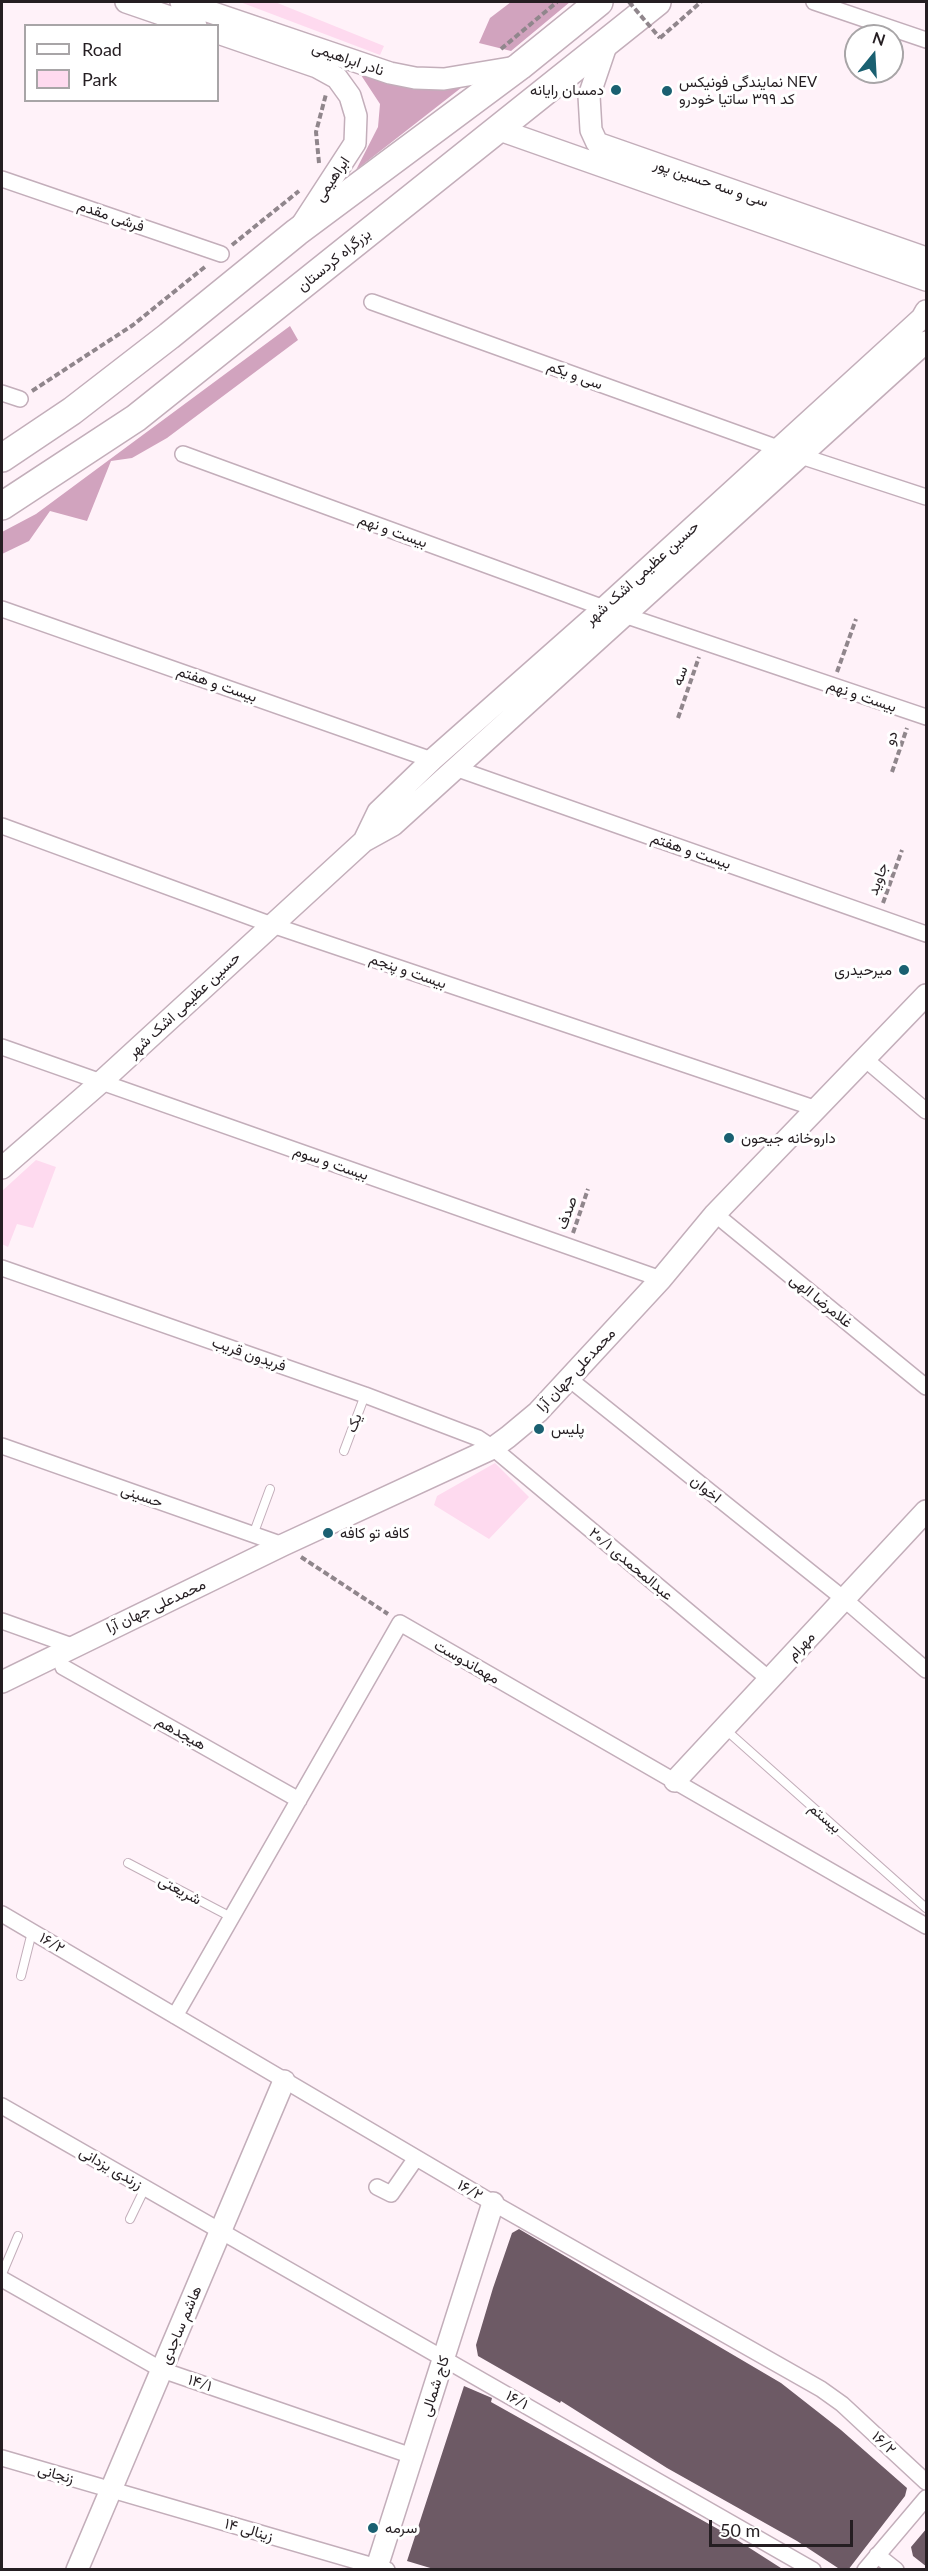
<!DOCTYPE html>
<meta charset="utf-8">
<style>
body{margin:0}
#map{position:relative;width:928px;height:2571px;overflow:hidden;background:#fff2f9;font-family:Lato,sans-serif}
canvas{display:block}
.frame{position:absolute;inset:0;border:3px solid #251e22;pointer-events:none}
.legend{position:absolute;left:24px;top:24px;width:195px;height:78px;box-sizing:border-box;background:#fff;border:2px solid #a8a5a7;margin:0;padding:8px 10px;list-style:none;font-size:18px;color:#251e22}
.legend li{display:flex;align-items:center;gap:12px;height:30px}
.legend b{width:30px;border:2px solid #a8a5a7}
.north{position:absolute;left:844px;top:24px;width:60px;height:60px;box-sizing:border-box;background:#fff;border:2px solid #a8a5a7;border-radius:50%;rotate:18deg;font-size:16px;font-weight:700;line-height:24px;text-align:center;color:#251e22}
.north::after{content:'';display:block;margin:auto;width:21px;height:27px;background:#1a6071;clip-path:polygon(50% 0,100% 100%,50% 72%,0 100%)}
.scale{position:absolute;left:709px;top:2520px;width:144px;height:27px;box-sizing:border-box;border:3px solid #251e22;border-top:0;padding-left:8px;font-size:18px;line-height:21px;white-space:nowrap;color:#251e22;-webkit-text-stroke:4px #fff;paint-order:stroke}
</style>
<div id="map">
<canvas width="928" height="2571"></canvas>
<div class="frame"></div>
<ul class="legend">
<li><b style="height:8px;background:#fff"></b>Road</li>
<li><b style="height:16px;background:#fedaef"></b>Park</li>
</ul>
<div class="north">N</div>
<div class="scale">50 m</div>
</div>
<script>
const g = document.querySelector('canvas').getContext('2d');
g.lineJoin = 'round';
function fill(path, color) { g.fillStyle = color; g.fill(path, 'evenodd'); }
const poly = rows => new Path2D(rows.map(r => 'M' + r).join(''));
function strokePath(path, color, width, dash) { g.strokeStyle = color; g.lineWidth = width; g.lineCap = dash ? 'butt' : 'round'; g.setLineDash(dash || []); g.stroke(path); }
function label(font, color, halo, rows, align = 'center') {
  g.font = font + ' Lato,Vazirmatn,sans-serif'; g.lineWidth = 6; g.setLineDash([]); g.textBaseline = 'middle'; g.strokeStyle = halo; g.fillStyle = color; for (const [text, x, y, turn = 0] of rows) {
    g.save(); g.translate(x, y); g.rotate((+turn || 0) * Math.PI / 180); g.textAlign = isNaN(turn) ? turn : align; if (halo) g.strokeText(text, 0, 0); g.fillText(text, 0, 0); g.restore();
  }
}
fill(poly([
 [240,2,275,2,384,46,380,55],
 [36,1160,56,1167,33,1228,17,1224,8,1247,2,1244,2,1191],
 [495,1463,529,1497,489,1539,434,1505,437,1496]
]), '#fedaef');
fill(poly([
 [511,2,570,2,511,51,479,43,490,18],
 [357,69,466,84,356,170,378,127,380,104],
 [290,326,298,340,167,438,132,458,111,461,87,521,50,511,29,541,2,554,2,532,36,514]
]), '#d1a3be');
fill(poly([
 [519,2229,781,2383,841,2430,907,2488,905,2496,848,2570,841,2570,797,2541,667,2468,561,2401,560,2403,478,2356,476,2345,493,2288,512,2233],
 [464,2386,492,2398,491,2402,734,2538,784,2570,437,2570,407,2561],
 [927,2528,927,2567,913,2556,911,2547]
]), '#6d5a65');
const lane = poly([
 [344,1451,365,1395],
 [253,1535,270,1489],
 [726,1730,926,1908],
 [128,1863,231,1917],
 [21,1976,32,1932],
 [130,2219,145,2188],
 [2,2274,18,2236]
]);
const street = poly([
 [814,2,926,40],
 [2,179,221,254],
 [372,302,778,448],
 [2,393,20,399],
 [183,454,604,608],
 [801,456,926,497],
 [2,609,432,760],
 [627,616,926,717],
 [455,768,926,934],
 [2,826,272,925,817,1109],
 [2,1047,661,1279],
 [865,1059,926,1111],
 [715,1214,926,1387],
 [2,1268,365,1395,478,1438,493,1448,769,1679],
 [568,1378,844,1599,926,1670],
 [2,1446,283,1545],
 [2,1621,72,1646],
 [63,1667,299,1800],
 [2,1914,493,2203,821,2389,842,2404,926,2482],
 [175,2016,400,1623,926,1926],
 [2,2106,813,2570],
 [377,2187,391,2194,416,2158],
 [2,2279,162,2370,412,2456],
 [2,2458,387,2570],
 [877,2555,896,2570],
 [865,2570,926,2498]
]);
const secondary = poly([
 [126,2,196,26],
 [181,2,390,73,415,78,444,79,516,67],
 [218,33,317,67,337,78,350,96,356,116,355,143,303,223],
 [608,40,589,96,591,130,597,143,926,258],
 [497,129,926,280],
 [364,841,378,812,432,760,604,608,922,318,926,311],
 [2,1168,101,1082,364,841,393,825,926,342],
 [2,1682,283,1545,493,1448,508,1437,538,1412,661,1279,715,1214,926,995],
 [675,1781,926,1511],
 [77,2570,284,2081],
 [376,2570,493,2203]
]);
const highway = poly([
 [2,458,72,411,169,336,297,232,520,66,599,2],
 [2,506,136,418,657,2]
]);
strokePath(lane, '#c3aeba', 10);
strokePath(street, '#c3aeba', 18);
strokePath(secondary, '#c3aeba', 24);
strokePath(highway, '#c3aeba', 30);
strokePath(poly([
 [660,38,701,2],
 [501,49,557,2],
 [319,163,316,132,326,94],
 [232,245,299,191],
 [32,391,133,325,206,266],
 [837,672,856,619],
 [678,718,699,657],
 [892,772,907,728],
 [883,903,902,850],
 [573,1233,588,1189],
 [301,1557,388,1614]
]), '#90868c', 4, [6, 3]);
strokePath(lane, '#fff', 8);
strokePath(street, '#fff', 15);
strokePath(secondary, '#fff', 21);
strokePath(highway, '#fff', 27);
strokePath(poly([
 [629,2,660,38]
]), '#90868c', 4, [6, 3]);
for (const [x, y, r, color] of [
 [616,90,6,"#1a6071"],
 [667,91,6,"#1a6071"],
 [904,970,6,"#1a6071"],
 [729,1138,6,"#1a6071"],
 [539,1429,6,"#1a6071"],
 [328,1533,6,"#1a6071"],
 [373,2528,6,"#1a6071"]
]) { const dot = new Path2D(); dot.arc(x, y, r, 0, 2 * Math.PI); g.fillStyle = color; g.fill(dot); strokePath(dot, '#fff', 2); }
label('15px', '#251e22', '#fff', [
 ["نادر ابراهیمی",348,59,19],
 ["ابراهیمی",332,179,-56],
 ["سی و سه حسین پور",711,183,19],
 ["فرشی مقدم",111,216,19],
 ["بزرگراه کردستان",334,260,-39],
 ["سی و یکم",575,375,20],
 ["بیست و نهم",393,531,20],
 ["حسین عظیمی اشک شهر",642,573,-42],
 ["سه",680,676,-70],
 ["بیست و هفتم",217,684,19],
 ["بیست و نهم",862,696,19],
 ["دو",891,738,-70],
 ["بیست و هفتم",691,851,19],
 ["جاوید",878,879,-70],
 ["بیست و پنجم",408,971,19],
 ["حسین عظیمی اشک شهر",184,1005,-43],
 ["بیست و سوم",331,1163,19],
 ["صدف",567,1213,-71],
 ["غلامرضا الهی",821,1301,39],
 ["فریدون قریب",249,1354,19],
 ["محمدعلی جهان آرا",576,1370,-47],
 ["یک",354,1423,-69],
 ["اخوان",706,1489,39],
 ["حسینی",142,1496,19],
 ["عبدالمحمدی ۲۰/۱",631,1564,40],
 ["محمدعلی جهان آرا",156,1606,-25],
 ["مهرام",801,1646,-47],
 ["مهماندوست",467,1662,30],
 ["هیجدهم",181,1733,29],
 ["بیستم",825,1818,41],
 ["شریعتی",180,1890,28],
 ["۱۶/۲",52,1943,31],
 ["زرندی یزدانی",111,2168,30],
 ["۱۶/۲",470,2190,30],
 ["هاشم ساجدی",181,2325,-67],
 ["۱۴/۱",200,2383,19],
 ["کاج شمالی",435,2386,-72],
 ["۱۶/۱",517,2400,30],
 ["۱۶/۲",884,2443,43],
 ["زنجانی",56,2474,16],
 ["زینالی ۱۴",249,2530,16]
]);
label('15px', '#251e22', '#fff', [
 ["نمایندگی فونیکس NEV",679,82],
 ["کد ۳۹۹ ساتیا خودرو",679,99],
 ["دمسان رایانه",604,90,"right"],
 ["میرحیدری",892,970,"right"],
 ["داروخانه جیحون",741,1138],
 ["پلیس",551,1429],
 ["کافه تو کافه",340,1533],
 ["سرمه",385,2528]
], 'left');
</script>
